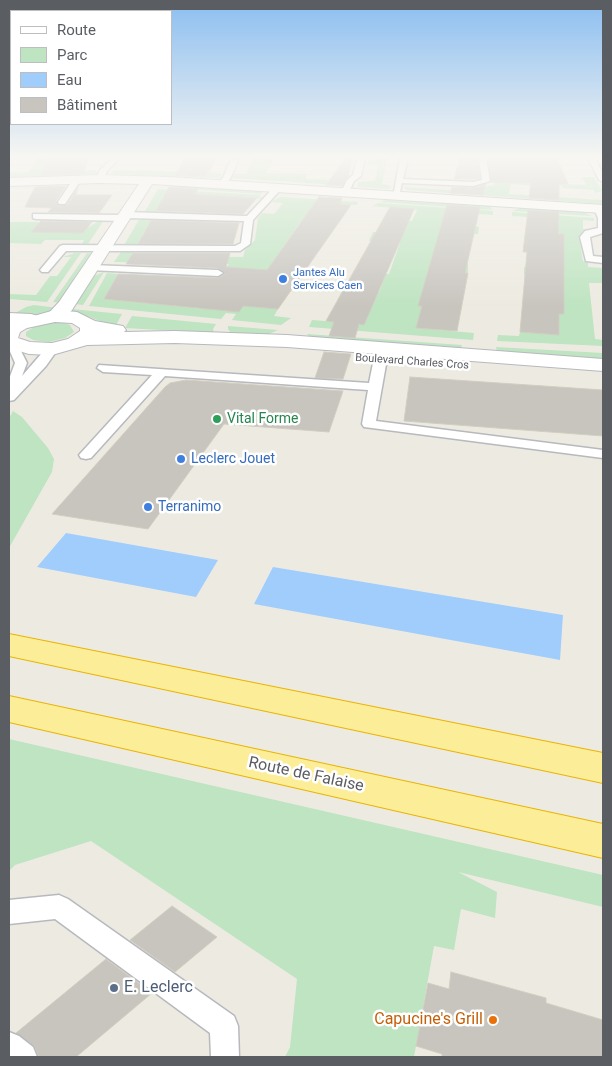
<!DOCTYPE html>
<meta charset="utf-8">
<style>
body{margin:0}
#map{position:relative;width:612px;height:1066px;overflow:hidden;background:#edebe1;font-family:Roboto,sans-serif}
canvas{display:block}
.frame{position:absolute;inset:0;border:10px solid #5a5d62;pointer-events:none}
.legend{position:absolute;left:10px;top:10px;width:162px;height:115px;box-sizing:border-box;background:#fff;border:1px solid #bdbec0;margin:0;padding:6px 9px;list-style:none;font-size:15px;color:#5a5d62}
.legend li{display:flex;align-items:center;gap:10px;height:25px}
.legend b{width:25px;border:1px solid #bdbec0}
</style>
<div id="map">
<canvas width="612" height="1066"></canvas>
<div class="frame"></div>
<ul class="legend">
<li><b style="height:6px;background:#fff"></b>Route</li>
<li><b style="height:14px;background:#bee4c1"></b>Parc</li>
<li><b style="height:14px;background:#a1cdfd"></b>Eau</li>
<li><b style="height:14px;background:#c8c5bf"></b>Bâtiment</li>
</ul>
</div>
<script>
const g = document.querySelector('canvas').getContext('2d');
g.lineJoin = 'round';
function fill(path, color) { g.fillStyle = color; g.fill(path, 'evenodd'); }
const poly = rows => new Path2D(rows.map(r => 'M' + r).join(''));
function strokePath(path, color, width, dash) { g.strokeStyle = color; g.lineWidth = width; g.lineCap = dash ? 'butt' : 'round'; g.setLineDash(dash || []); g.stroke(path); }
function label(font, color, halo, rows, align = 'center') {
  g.font = font + ' Roboto,sans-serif'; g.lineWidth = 5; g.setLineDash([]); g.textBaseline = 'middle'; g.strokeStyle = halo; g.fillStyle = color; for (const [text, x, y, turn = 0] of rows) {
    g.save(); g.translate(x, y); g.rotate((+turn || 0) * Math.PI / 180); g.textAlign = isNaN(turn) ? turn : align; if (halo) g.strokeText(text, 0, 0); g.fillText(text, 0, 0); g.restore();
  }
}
fill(poly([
 [37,158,49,158,43,172,95,170,97,172,94,174,9,177,9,173,29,172],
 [254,158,274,158,266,173,307,174,305,179,340,180,336,185,232,178,234,174,246,174],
 [378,158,387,158,382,184,391,186,389,189,358,187,358,182,375,181,378,165,368,165,368,161],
 [489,158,506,158,513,183,554,184,557,187,511,184,509,194,602,200,603,197,603,204,407,190,404,187,478,192,484,187,494,185],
 [113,170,208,172,222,174,219,178,112,174],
 [582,177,594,177,602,191,595,193,594,190,563,188,560,184,586,185],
 [173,183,263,191,261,194,170,188],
 [158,189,261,195,259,197,267,198,266,199,166,192,162,207,155,213,144,213],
 [280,197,358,202,357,205,318,203,332,222,302,220,242,306,278,309,274,316,291,318,281,325,232,320,236,314,226,313,221,319,89,306,107,273,118,274,104,299,204,309,212,283,229,264,114,262,121,252,133,252,131,256,243,257,245,250,255,240,258,218,262,213,274,214,283,203,271,202],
 [391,197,490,206,492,210,380,202],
 [378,203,493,211,493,215,449,212,445,224,479,227,478,234,441,232,434,261,468,264,468,273,433,271,418,306,422,306,416,328,474,333,473,340,309,327,312,320,364,324,372,304,337,301,343,289,379,292,386,274,389,274,400,243,369,241,373,232,402,234,408,221,412,221,417,210,373,206],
 [522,207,579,210,592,216,512,211],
 [512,212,594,218,594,221,583,220,583,229,595,230,586,232,579,236,583,261,588,263,588,267,603,268,603,283,589,283,595,339,603,340,603,346,497,341,498,335,519,336,520,332,559,335,559,314,564,314,564,295,557,277,524,275,524,267,560,269,555,254,558,219,512,216],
 [140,218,152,218,137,245,124,245],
 [100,220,104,220,88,244,82,244,84,240,45,240,41,244,9,243,9,222,40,222,32,232,89,227],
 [75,253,81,253,47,302,9,299,9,294,36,295,50,276,57,276,71,257,63,257],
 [87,253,93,254,62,303,53,302],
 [104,272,83,305,75,304,93,276],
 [34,305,58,308,37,315,10,316,26,307],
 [72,309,122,314,115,327,82,314,69,312],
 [132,316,216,324,213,329,214,333,125,328],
 [48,323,64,323,70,325,74,332,65,338,49,342,33,340,26,336,26,332,34,327],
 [228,326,278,330,266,335,231,333,228,329],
 [307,334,462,345,461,348,473,349,470,351,310,338],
 [496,347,603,353,603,359,567,358,497,352],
 [13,411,22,417,48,448,54,459,52,472,9,548,9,418],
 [9,739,603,875,603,907,458,872,497,892,495,918,461,909,454,950,434,946,414,1057,285,1057,290,1047,297,979,91,841,15,865,9,871]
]), '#bee4c1');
fill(poly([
 [66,533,218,560,196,597,37,567],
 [273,567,563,615,560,660,254,604]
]), '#a1cdfd');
const building = poly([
 [49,158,89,158,83,174,41,175,49,158],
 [185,158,218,158,205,177,175,175,185,158],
 [346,158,353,158,348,177,342,186,326,185,346,158],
 [460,158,477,158,480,179,454,179,460,158],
 [488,158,557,158,568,184,559,184,559,200,529,198,531,183,491,182,488,158],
 [486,184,483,195,450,193,452,187,473,188,486,184],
 [66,186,56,201,59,206,67,205,78,188,76,195,112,195,99,213,48,212,52,208,25,207,35,187,66,186],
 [169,187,198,189,195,194,257,198,243,214,156,211,169,187],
 [319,197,342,198,340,204,351,205,278,309,243,306,239,312,104,299,118,274,218,278,225,274,218,268,126,264,133,253,230,253,226,267,267,270,319,197],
 [447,205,480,207,465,273,468,273,457,331,416,328,422,306,418,306,447,205],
 [390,207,414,209,364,325,359,324,355,338,329,336,334,322,326,321,390,207],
 [528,210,559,212,558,234,564,234,564,314,559,314,559,335,520,332,527,252,523,252,528,210],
 [151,220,239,223,233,244,138,244,151,220],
 [41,221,92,222,83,233,31,232,41,221],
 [324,352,351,354,343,379,315,378,324,352],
 [410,377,603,390,603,436,404,421,410,377],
 [186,380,343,391,329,432,224,424,148,529,52,514,165,387,170,383,186,380],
 [172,906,217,937,175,972,130,940,172,906],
 [106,959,152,993,76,1057,39,1057,34,1046,16,1033,106,959],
 [451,972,546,998,546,1003,603,1020,603,1057,442,1057,442,1054,416,1046,428,983,449,989,451,972]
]);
fill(building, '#c8c5bf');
strokePath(building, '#d1cdc0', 1);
const service = poly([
 [112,158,120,158,107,171,103,181,97,181,96,179,100,170,112,158],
 [357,158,365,158,361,176,354,181,348,194,342,194,341,192,347,180,353,175,357,158],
 [400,158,408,158,403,179,473,182,482,180,479,158,486,158,490,181,473,186,402,183,400,192,394,192,400,158],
 [588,158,595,158,603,174,603,182,599,180,588,158],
 [231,159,238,161,230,179,223,186,217,186,216,184,223,178,231,159],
 [74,178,81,180,65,204,59,204,58,202,74,178],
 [276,185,283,187,253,220,250,244,240,251,66,251,48,272,42,272,40,270,60,246,63,245,235,246,241,243,244,221,128,218,124,221,36,219,33,218,33,214,122,215,126,212,247,216,276,185],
 [598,206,603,211,603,233,590,237,593,256,603,257,603,263,586,261,580,237,585,231,598,228,598,218,594,209,598,206],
 [92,265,218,270,223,273,218,276,89,270,89,266,92,265],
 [9,340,16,341,27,363,22,376,48,346,52,345,58,349,46,366,14,400,9,401,9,379,15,363,9,349,9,340],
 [383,351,434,354,440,358,434,362,387,359,376,421,603,450,603,458,364,427,362,424,368,390,165,376,91,458,86,459,81,458,79,455,152,375,103,372,97,368,99,365,369,383,373,363,379,352,383,351],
 [59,895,68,899,234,1016,238,1026,239,1057,211,1057,210,1033,55,919,9,924,9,900,59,895],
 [9,1032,19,1036,33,1047,37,1057,9,1057,9,1032]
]);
const minor = poly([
 [100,175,170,177,603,205,603,213,152,184,72,310,62,320,55,322,48,320,46,316,59,302,139,184,100,183,9,186,9,178,100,175],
 [9,313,31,314,38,316,40,320,38,324,31,326,9,325,9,313]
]);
const tertiary = poly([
 [55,310,77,312,95,321,123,326,126,330,124,332,175,331,287,335,603,359,603,371,287,347,175,343,87,345,52,355,29,354,9,348,9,323,55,310],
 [55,322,72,323,80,328,80,331,68,339,52,343,30,342,18,338,20,332,27,328,55,322]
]);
const trunk = poly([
 [9,634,603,753,603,783,9,656,9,634],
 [9,696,603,824,603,858,9,722,9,696]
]);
strokePath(service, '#b7b9be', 3);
strokePath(minor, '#b7b9be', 2);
strokePath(tertiary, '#b7b9be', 2);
strokePath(trunk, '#e9b405', 2);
fill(service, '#fff');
fill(minor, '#fff');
fill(tertiary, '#fff');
fill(trunk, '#fcee98');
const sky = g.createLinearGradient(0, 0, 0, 307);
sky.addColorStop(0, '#8bbef0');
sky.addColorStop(0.51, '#f7f6f2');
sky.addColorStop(1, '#f7f6f200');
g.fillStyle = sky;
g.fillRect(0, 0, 612, 307);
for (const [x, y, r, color] of [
 [283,279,5,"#3f7fe0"],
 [217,419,5,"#2e9e5b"],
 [181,459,5,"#3f7fe0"],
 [148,507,5,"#3f7fe0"],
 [114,988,5,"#5c6f8a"],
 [493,1020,5,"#e8710a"]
]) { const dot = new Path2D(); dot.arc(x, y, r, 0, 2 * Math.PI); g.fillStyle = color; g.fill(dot); strokePath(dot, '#fff', 2); }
label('11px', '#366cbe', '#fff', [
 ["Jantes Alu",293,273],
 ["Services Caen",293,286]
], 'left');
label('11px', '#5a5d62', '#fff', [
 ["Boulevard Charles Cros",412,362,4]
]);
label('14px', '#27864d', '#fff', [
 ["Vital Forme",227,419]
], 'left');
label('14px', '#366cbe', '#fff', [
 ["Leclerc Jouet",191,459],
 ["Terranimo",158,507]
], 'left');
label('16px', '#5a5d62', '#fff', [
 ["Route de Falaise",306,775,12]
]);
label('16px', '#4e5e75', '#fff', [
 ["E. Leclerc",124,988]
], 'left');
label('16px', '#c56008', '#fff', [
 ["Capucine's Grill",483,1020]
], 'right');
</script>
